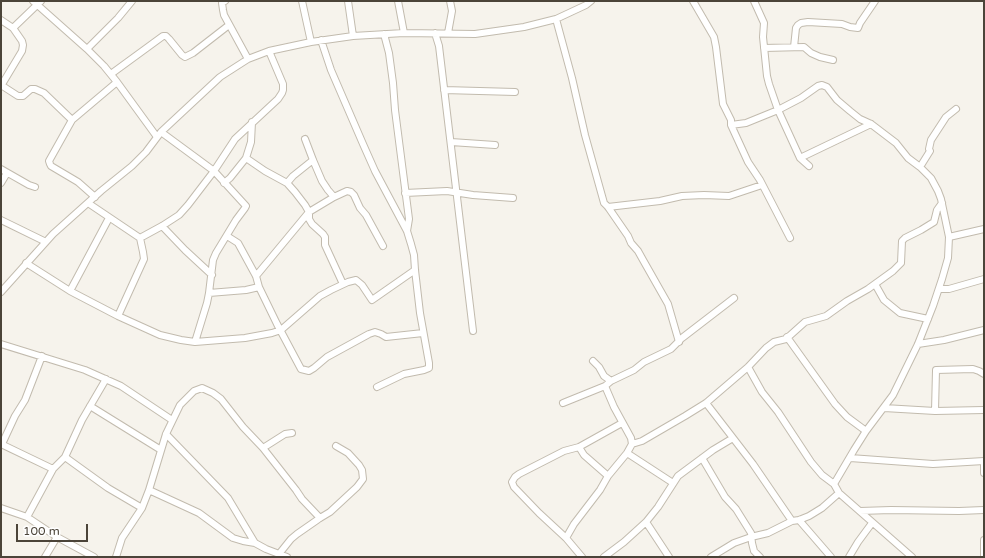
<!DOCTYPE html>
<style>
body{margin:0}
#map{position:relative;width:985px;height:558px;overflow:hidden;background:#f6f3ec;font-family:"Varela Round",sans-serif}
canvas{display:block}
.frame{position:absolute;inset:0;border:2px solid #4b4439;pointer-events:none}
.scale{position:absolute;left:16px;top:524px;width:72px;height:18px;box-sizing:border-box;border:2px solid #4b4439;border-top:0;padding-left:5px;font-size:12px;line-height:14px;white-space:nowrap;color:#4b4439;-webkit-text-stroke:3px #fff;paint-order:stroke}
</style>
<div id="map">
<canvas width="985" height="558"></canvas>
<div class="frame"></div>
<div class="scale">100 m</div>
</div>
<script>
const g = document.querySelector('canvas').getContext('2d');
g.lineJoin = 'round';
const poly = rows => new Path2D(rows.map(r => 'M' + r).join(''));
function strokePath(path, color, width, dash) { g.strokeStyle = color; g.lineWidth = width; g.lineCap = dash ? 'butt' : 'round'; g.setLineDash(dash || []); g.stroke(path); }
const minor = poly([
 [33,1,87,49,104,66,117,82,157,137],
 [225,1,222,3,223,10,224,15,248,59],
 [302,1,311,42],
 [348,1,353,36],
 [398,1,404,33],
 [693,1,714,37,716,47,723,104,731,120,731,125,748,162,760,180,790,238],
 [754,1,764,23,763,37,767,76,769,84,778,110,800,158,809,166],
 [556,19,572,78,585,135,604,203,608,207,628,236,631,243,638,251,643,260,668,304,679,342],
 [1,20,13,28,22,41,23,45,22,51,1,86],
 [13,28,41,1],
 [435,33,439,46,473,331],
 [448,33,452,11,450,1],
 [384,34,389,53,393,83,395,110,409,219,407,231],
 [321,40,331,70,363,144,375,171,407,231,411,244,414,255,415,270,420,313,429,363,429,368,424,370,404,374,377,387],
 [794,47,796,28,798,25,801,23,808,22,842,24,850,27,858,28,860,23,875,1],
 [764,48,804,47,811,53,820,57,833,60],
 [87,49,118,18,132,1],
 [111,74,163,36,166,36,169,39,182,55,185,57,193,53,229,25],
 [1,85,18,96,23,96,31,89,35,89,44,93,72,120],
 [444,90,515,92],
 [731,125,746,123,778,110,801,98,818,86,822,85,827,87,837,100,850,111,860,119,871,124,896,143,908,158,920,167,931,178,938,191,941,199,949,237,948,258,942,279,933,306,918,344,893,395,866,431,854,450,834,484],
 [161,132,214,171,246,206,245,208,236,220,216,253,213,260,209,293,207,303,195,342],
 [305,139,313,160,322,181,328,190,334,197],
 [451,142,495,145],
 [246,158,251,142,252,122],
 [800,158,871,124],
 [920,167,930,151,929,149,931,140,946,117,956,109],
 [1,169,29,185,35,187],
 [1,183,7,173],
 [224,183,230,178,246,158,265,171,287,183,295,192,305,205,309,212,309,219,312,224,323,234,325,237,325,245,343,284],
 [287,183,293,176,313,160],
 [405,193,447,191,473,195,513,198],
 [95,197,78,182,51,166,50,164,49,161,72,120,117,82],
 [88,203,140,238,143,252,144,259,118,316],
 [608,207,660,201,682,196,704,195,729,196,762,185],
 [1,220,46,242],
 [162,226,185,250,212,275],
 [227,236,238,243,256,276,259,287,277,324,301,369,309,371,314,368,327,357,369,334,375,332,381,334,386,337,423,333],
 [949,237,984,229],
 [140,238,162,226,179,215,188,205,214,171,235,139,278,99,282,93,283,90,283,84,269,51],
 [26,263,70,291,118,316,160,335,181,340,195,342,245,338,272,333,281,330,320,296,331,290,348,282,356,280,362,285,372,300,415,270],
 [256,276,309,212,334,197,347,191,351,192,354,195,360,208,366,215,383,246],
 [875,284,884,300,900,313,928,319],
 [939,289,949,289,984,279],
 [70,291,109,218],
 [1,292,53,234,101,191,132,166,146,152,161,132,220,77,248,59,269,51,311,42,353,36,404,33,475,34,524,27,556,19,586,5,591,1],
 [209,293,246,290,259,287],
 [787,337,835,404,847,417,866,431],
 [1,344,85,370,121,386,172,420],
 [918,344,944,340,984,330],
 [593,361,599,367,604,376,611,381],
 [748,367,762,392,778,412,811,462,822,475,834,484,839,493,912,557],
 [605,386,614,407,631,438,632,444],
 [563,403,605,386,611,381,634,370,644,362,671,349,682,338,734,298],
 [706,403,733,438,753,464,792,521],
 [90,406,161,450],
 [884,408,935,411,984,410],
 [935,411,936,370,973,369,979,371,984,374],
 [166,434,228,498,255,543],
 [1,444,53,469],
 [2,444,15,416,25,400,42,356],
 [579,447,584,455,608,476],
 [263,448,285,434,292,433],
 [627,453,673,483],
 [65,457,108,488,142,508],
 [702,458,725,497,736,509,751,533,752,543,754,551,760,557],
 [850,458,933,464,984,461],
 [984,465,984,473],
 [149,490,199,513,233,538,243,541,255,543,266,549,287,557],
 [1,508,27,517,57,537,94,557],
 [860,511,891,510,959,511,984,510],
 [27,517,53,469,65,457,82,420,106,379],
 [799,520,831,557],
 [646,522,669,557],
 [566,538,574,524,600,490,608,476,627,453,632,444,642,441,685,416,706,403,748,367,766,348,774,342,786,339,805,322,826,316,847,301,868,289,893,271,901,263,902,241,905,238,921,230,934,222,937,210,942,203],
 [279,554,291,539,297,534,320,518,330,512,357,487,363,479,362,470,359,465,348,453,336,446],
 [45,557,57,537],
 [116,557,122,538,142,508,149,490,166,434,180,405,194,391,202,388,213,393,221,399,243,427,263,448,296,490,302,499,320,518],
 [582,557,566,538,539,513,514,487,512,482,515,477,519,474,564,451,579,447,622,423],
 [604,557,624,542,646,522,658,507,678,476,713,450,733,438],
 [711,557,734,543,751,537,768,533,792,521,799,520,809,516,822,508,839,493],
 [849,557,858,542,872,523],
 [984,557,984,540]
]);
strokePath(minor, '#c2bbae', 8);
strokePath(minor, '#fff', 6);
</script>
